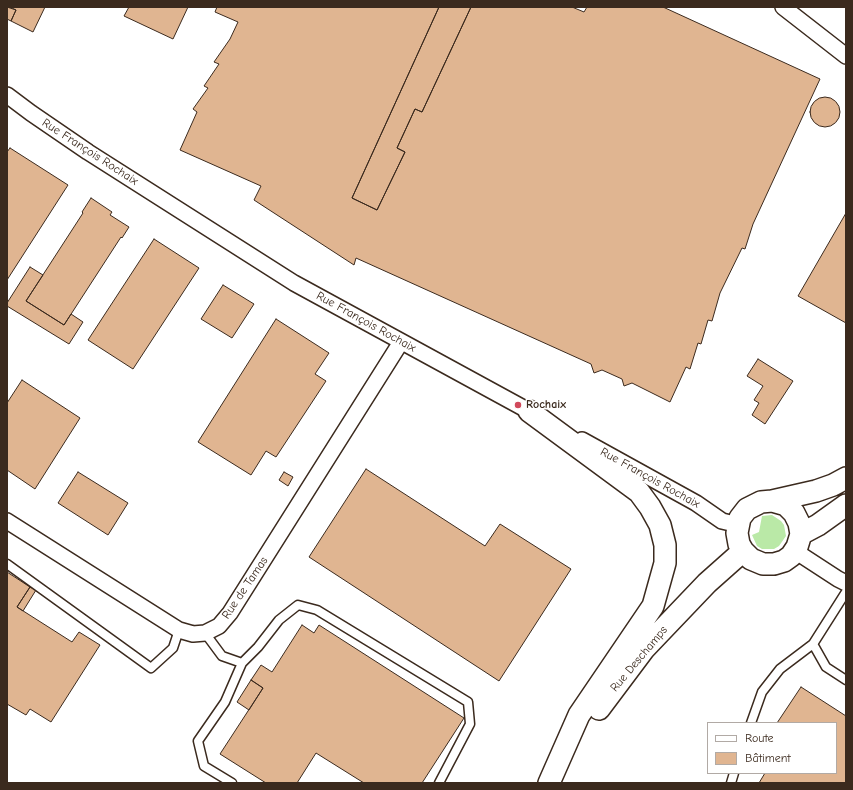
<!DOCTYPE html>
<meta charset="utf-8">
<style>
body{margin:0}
#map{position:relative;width:853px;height:790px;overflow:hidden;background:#fff;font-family:"Comic Neue",sans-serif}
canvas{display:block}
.frame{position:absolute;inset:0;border:8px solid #3b2a1e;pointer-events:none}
.legend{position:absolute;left:707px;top:722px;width:130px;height:52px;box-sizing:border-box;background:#fff;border:1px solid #b1aaa5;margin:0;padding:5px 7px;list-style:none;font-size:12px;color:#3b2a1e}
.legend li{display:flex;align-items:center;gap:8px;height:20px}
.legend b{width:20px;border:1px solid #b1aaa5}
</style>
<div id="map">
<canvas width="853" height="790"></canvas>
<div class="frame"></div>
<ul class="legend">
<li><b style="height:5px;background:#fff"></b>Route</li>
<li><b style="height:11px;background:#e0b591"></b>Bâtiment</li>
</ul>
</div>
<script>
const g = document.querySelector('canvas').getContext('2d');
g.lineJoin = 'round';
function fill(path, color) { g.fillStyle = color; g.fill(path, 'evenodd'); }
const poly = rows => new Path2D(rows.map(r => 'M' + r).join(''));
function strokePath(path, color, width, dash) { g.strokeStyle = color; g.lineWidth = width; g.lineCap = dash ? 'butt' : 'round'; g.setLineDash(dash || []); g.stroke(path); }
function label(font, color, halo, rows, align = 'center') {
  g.font = font + ' "Comic Neue",sans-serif'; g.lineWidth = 3; g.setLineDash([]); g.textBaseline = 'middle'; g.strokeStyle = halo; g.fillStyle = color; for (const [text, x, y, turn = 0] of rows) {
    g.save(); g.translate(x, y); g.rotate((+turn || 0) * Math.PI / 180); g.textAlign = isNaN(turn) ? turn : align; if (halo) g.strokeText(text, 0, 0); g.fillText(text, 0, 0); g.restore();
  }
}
fill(poly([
 [772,515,781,521,784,525,786,536,779,546,774,549,762,549,757,546,752,535,759,532,762,516]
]), '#bae9a7');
const building = poly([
 [7,7,16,10,11,21,7,19,7,7],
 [10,7,45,7,33,32,11,21,16,10,10,7],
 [129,7,188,7,173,39,124,16,129,7],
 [217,7,439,7,352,198,377,210,405,152,397,148,415,109,422,112,471,7,572,7,584,12,587,7,663,7,820,79,753,224,745,249,742,248,720,293,712,321,708,320,701,344,698,343,690,369,686,367,670,402,632,383,624,386,622,379,602,370,594,373,591,364,356,258,354,265,254,200,261,186,180,150,197,112,193,109,208,88,204,86,219,64,214,62,230,39,238,22,215,12,217,7],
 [439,7,471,7,422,112,415,109,397,148,405,152,377,210,352,198,439,7],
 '810 112a15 15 0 1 1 30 0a15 15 0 1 1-30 0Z',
 [10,148,68,185,7,280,7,152,10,148],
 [91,198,112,212,110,215,129,227,122,238,121,237,64,325,26,301,83,213,82,212,91,198],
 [846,213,846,323,798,296,846,213],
 [154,239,199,268,133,369,88,340,154,239],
 [30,267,43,275,26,301,64,325,71,314,83,322,69,344,7,306,7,303,30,267],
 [223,285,254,304,232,338,201,319,223,285],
 [276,319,329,353,315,374,326,381,276,457,266,451,251,475,198,442,276,319],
 [758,359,793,381,765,424,752,415,759,403,754,400,763,386,747,376,758,359],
 [22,380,80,418,35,489,7,470,7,403,22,380],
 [366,469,485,546,500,524,571,569,499,681,309,557,366,469],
 [78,472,128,503,108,535,58,503,78,472],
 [284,472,293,477,288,486,279,480,284,472],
 [7,572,30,587,17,607,72,642,79,632,100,645,51,722,30,709,26,715,7,704,7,572],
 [30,587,36,590,23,611,17,607,30,587],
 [302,625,314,633,319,625,464,718,422,783,364,783,316,753,297,783,266,783,220,754,263,688,251,680,261,665,272,672,302,625],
 [251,680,263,688,249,710,237,702,251,680],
 [801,687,846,716,846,783,759,783,765,773,836,773,836,723,777,723,801,687]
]);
fill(building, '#e0b591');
strokePath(building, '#3b2a1e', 1);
const service = poly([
 [7,564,151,668,173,648,179,630],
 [205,633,222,656,242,663],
 [813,644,826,667,846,680],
 [751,723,762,692,780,669,813,644,846,592],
 [232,783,204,766,198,741,225,702,242,663,258,647,279,620,298,605,317,610,468,702,470,724,439,783],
 [731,783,734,773]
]);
const minor = poly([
 [783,7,846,56],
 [7,95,31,113,88,152,294,283,538,416],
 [582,440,696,503,722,521,739,525],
 [7,521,179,630,193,634,205,633,219,626,230,613,401,342],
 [795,551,838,579,846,583]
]);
const secondary = poly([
 [529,411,639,492,650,507,660,525,665,545,665,563,653,606,579,715,549,783],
 [772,501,786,505,794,513,799,523,801,534,797,547,791,556,784,561,774,564,763,564,751,559,743,551,739,544,737,533,740,518,747,509,761,502,772,501,816,491,833,485,846,478],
 [801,534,818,525,846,505],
 [599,709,644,649,707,583,743,551]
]);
strokePath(service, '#3b2a1e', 11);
strokePath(minor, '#3b2a1e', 18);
strokePath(secondary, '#3b2a1e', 24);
strokePath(service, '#fff', 8);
strokePath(minor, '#fff', 15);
strokePath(secondary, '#fff', 21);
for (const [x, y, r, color] of [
 [518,405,4,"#d1495b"]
]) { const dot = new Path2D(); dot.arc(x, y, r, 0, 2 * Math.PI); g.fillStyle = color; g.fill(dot); strokePath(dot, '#fff', 1.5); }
label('12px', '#3b2a1e', '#fff', [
 ["Rue François Rochaix",90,152,33],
 ["Rue François Rochaix",366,322,29],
 ["Rue François Rochaix",650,478,29],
 ["Rue de Tamas",245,588,-56],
 ["Rue Deschamps",639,659,-50]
]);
label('bold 12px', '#3b2a1e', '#fff', [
 ["Rochaix",526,405]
], 'left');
</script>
